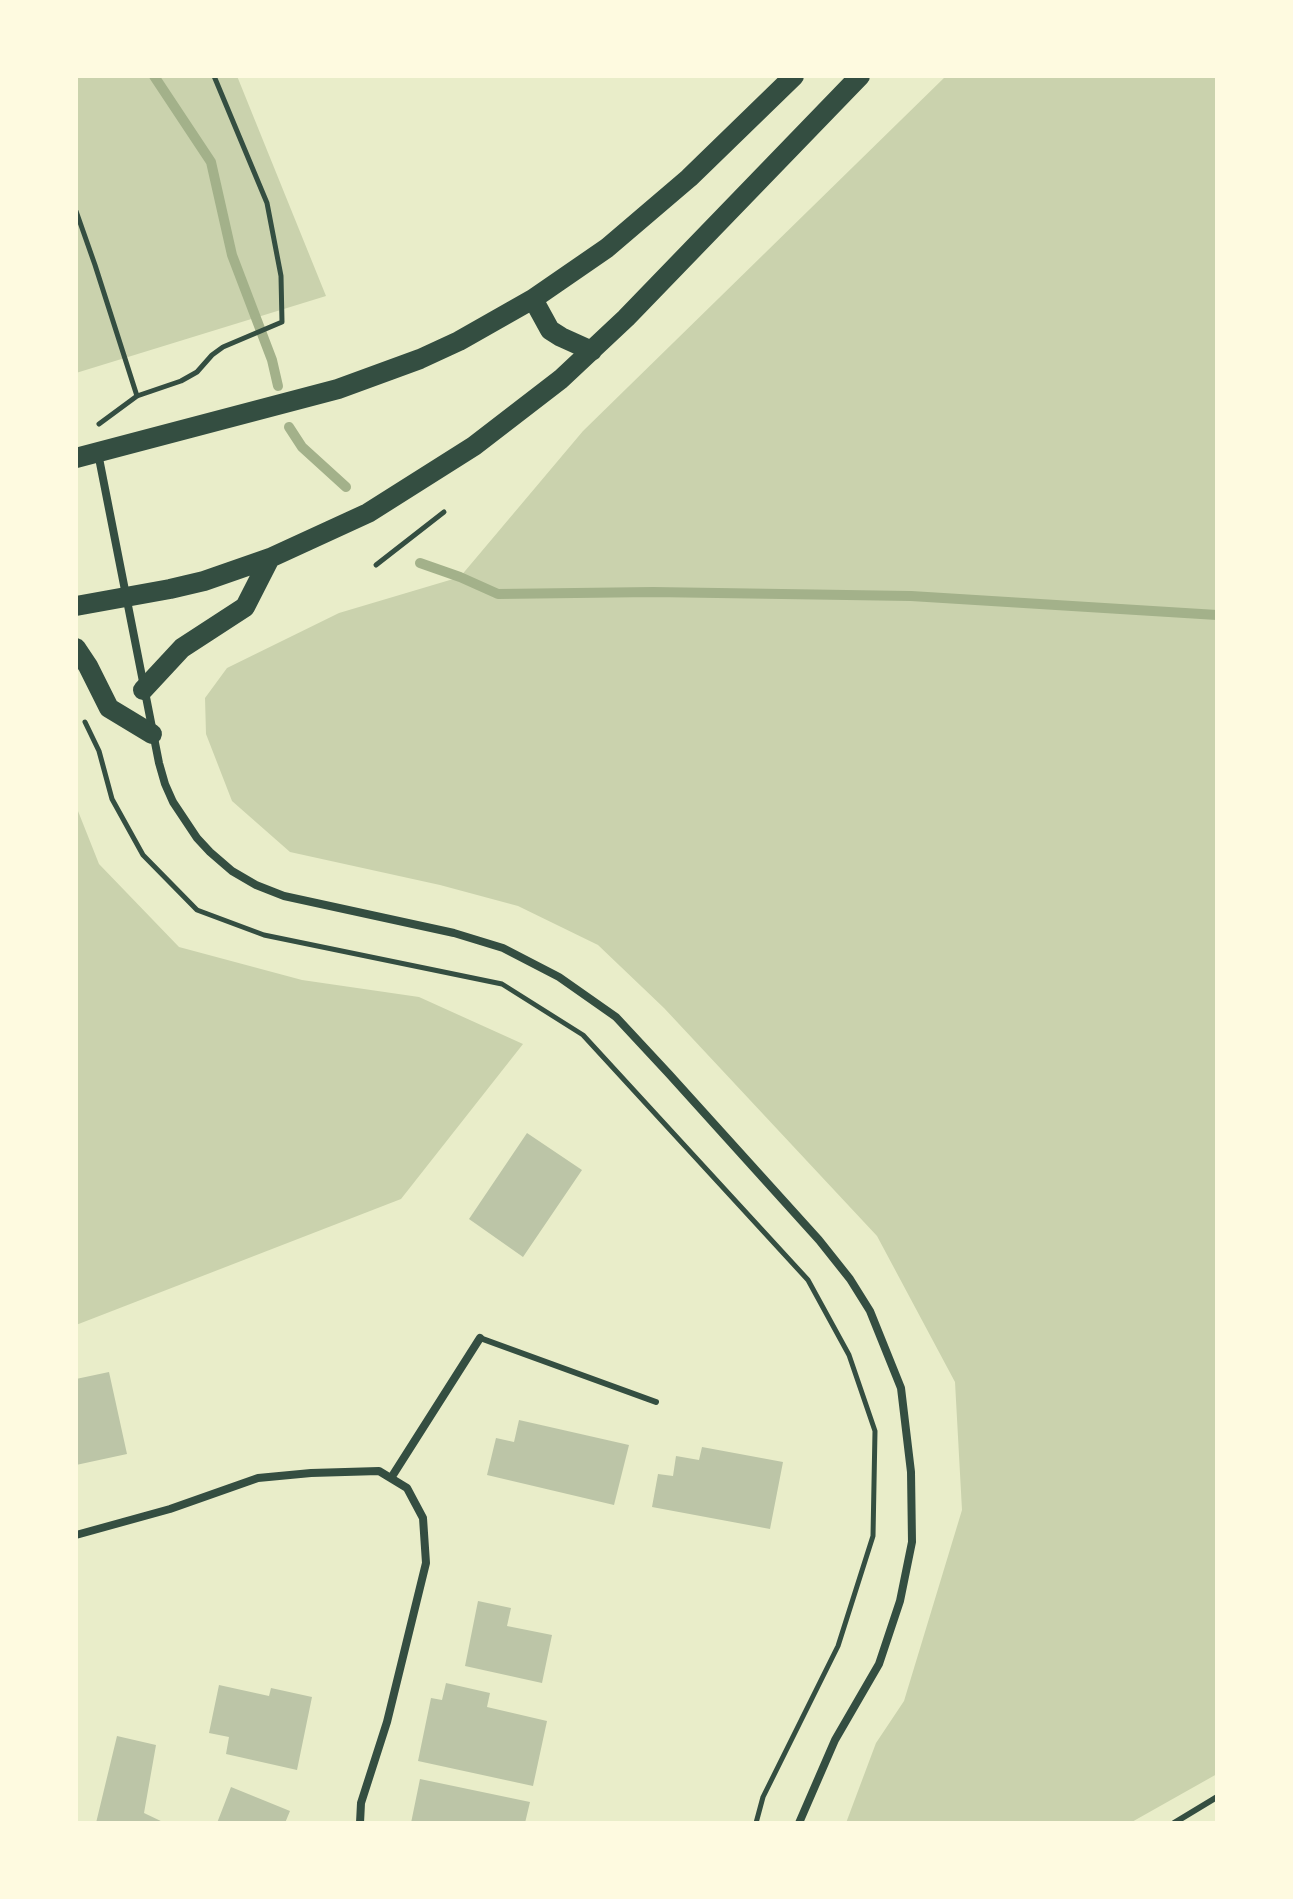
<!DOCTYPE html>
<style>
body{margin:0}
#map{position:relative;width:1293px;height:1899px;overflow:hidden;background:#e9edc9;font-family:"PT Sans",sans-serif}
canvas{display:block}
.frame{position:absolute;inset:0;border:78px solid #fefae0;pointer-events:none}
</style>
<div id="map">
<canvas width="1293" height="1899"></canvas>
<div class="frame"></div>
</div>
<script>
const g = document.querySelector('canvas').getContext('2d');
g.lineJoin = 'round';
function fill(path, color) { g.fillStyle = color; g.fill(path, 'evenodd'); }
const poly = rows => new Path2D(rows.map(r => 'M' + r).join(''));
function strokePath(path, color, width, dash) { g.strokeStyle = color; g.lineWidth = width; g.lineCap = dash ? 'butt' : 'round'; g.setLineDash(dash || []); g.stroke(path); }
fill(poly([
 [76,76,237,76,326,296,76,373],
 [946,76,1217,76,1217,1774,1130,1823,846,1823,876,1743,904,1701,962,1510,955,1382,877,1236,664,1008,598,945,518,906,440,885,290,852,232,801,206,734,205,698,227,668,339,613,460,577,583,431],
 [76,806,99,864,179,947,302,980,419,997,523,1044,401,1199,76,1325]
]), '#cad2ad');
strokePath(poly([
 [154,76,211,162,232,255,272,360,278,386],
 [289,427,302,447,346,487],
 [420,563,460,577,498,594,653,592,911,596,1217,615]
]), '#a3b18a', 10);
fill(poly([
 [527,1133,582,1170,523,1257,469,1219],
 [109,1372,127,1454,76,1465,76,1379],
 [519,1420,629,1445,614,1505,487,1475,496,1438,514,1442],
 [702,1447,783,1462,770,1529,652,1507,658,1474,673,1476,676,1456,699,1460],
 [478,1601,511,1608,507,1626,552,1635,542,1683,465,1666],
 [446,1683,490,1693,487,1707,547,1721,533,1786,418,1761,431,1698,442,1700],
 [219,1685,269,1696,271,1688,312,1697,297,1770,226,1754,229,1737,209,1733],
 [117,1736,156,1745,144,1813,165,1823,96,1823],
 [420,1779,530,1802,525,1823,411,1823],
 [231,1787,290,1811,285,1823,217,1823]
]), '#bcc5a7');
strokePath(poly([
 [76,211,95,265,137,396],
 [99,424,137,396,181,381,197,372,212,355,223,347,282,322,281,276,267,203,214,76],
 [376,565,444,512],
 [85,722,99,751,112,799,143,855,197,910,264,935,502,984,583,1035,808,1280,849,1355,875,1431,873,1536,838,1646,763,1797,756,1823]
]), '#344e41', 5);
strokePath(poly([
 [480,1338,656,1402],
 [1174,1823,1217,1797]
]), '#344e41', 6);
strokePath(poly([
 [98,453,159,763,165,784,173,802,197,838,210,852,232,871,256,885,284,896,454,933,503,948,559,977,616,1017,669,1074,819,1240,850,1279,870,1311,901,1388,911,1472,912,1542,900,1601,879,1664,835,1740,799,1823],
 [391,1478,480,1338],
 [76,1535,170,1509,258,1478,311,1473,379,1471,407,1488,423,1518,426,1563,387,1722,361,1803,360,1823]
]), '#344e41', 8);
strokePath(poly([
 [533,299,550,330,561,337,592,351],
 [76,458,338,389,420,359,459,341,533,299,607,248,689,178,794,76],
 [76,606,170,589,204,581,270,558,368,513,474,446,561,379,626,318,860,76],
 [76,648,88,666,109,708,152,734],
 [143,690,182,648,245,607,270,558]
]), '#344e41', 20);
</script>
